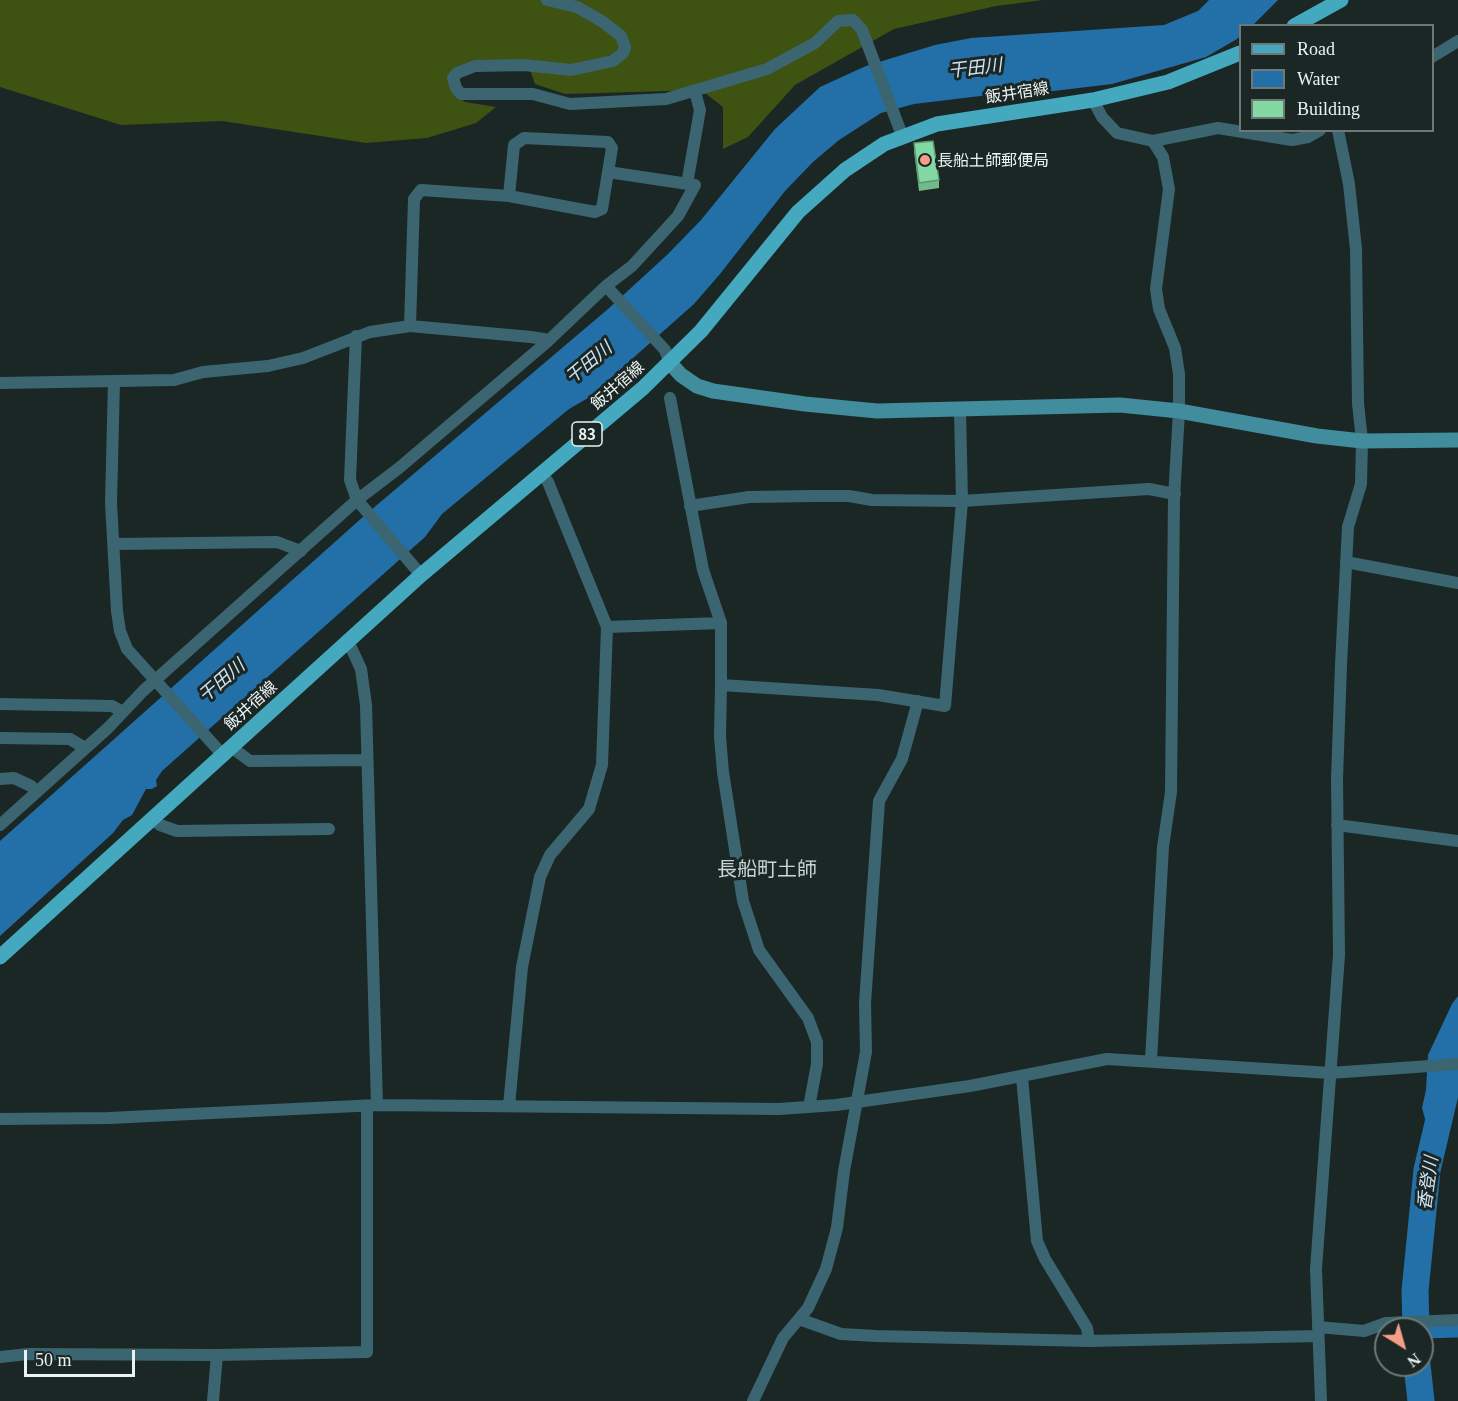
<!DOCTYPE html>
<meta charset="utf-8">
<style>
body{margin:0}
#map{position:relative;width:1458px;height:1401px;overflow:hidden;background:#1b2725;font-family:Georgia,serif}
canvas{display:block}
.legend{position:absolute;left:1239px;top:24px;width:195px;height:108px;box-sizing:border-box;background:#1b2725;border:2px solid #6e7977;margin:0;padding:8px 10px;list-style:none;font-size:18px;color:#ebf3f2}
.legend li{display:flex;align-items:center;gap:12px;height:30px}
.legend b{width:30px;border:2px solid #6e7977}
.north{position:absolute;left:1374px;top:1317px;width:60px;height:60px;box-sizing:border-box;background:#1b2725;border:2px solid #6e7977;border-radius:50%;rotate:143deg;font-size:16px;font-weight:700;line-height:24px;text-align:center;color:#ebf3f2}
.north::after{content:'';display:block;margin:auto;width:21px;height:27px;background:#f49e88;clip-path:polygon(50% 0,100% 100%,50% 72%,0 100%)}
.scale{position:absolute;left:24px;top:1350px;width:111px;height:27px;box-sizing:border-box;border:3px solid #ebf3f2;border-top:0;padding-left:8px;font-size:18px;line-height:21px;white-space:nowrap;color:#ebf3f2;-webkit-text-stroke:4px #1b2725;paint-order:stroke}
</style>
<div id="map">
<canvas width="1458" height="1401"></canvas>
<ul class="legend">
<li><b style="height:8px;background:#44a8be"></b>Road</li>
<li><b style="height:16px;background:#2270a7"></b>Water</li>
<li><b style="height:16px;background:#83d9a2"></b>Building</li>
</ul>
<div class="north">N</div>
<div class="scale">50 m</div>
</div>
<script>
const g = document.querySelector('canvas').getContext('2d');
g.lineJoin = 'round';
function fill(path, color) { g.fillStyle = color; g.fill(path, 'evenodd'); }
const poly = rows => new Path2D(rows.map(r => 'M' + r).join(''));
function strokePath(path, color, width, dash) { g.strokeStyle = color; g.lineWidth = width; g.lineCap = dash ? 'butt' : 'round'; g.setLineDash(dash || []); g.stroke(path); }
function label(font, color, halo, rows, align = 'center') {
  g.font = font + ' Georgia,"Noto Sans JP",serif'; g.lineWidth = 6; g.setLineDash([]); g.textBaseline = 'middle'; g.strokeStyle = halo; g.fillStyle = color; for (const [text, x, y, turn = 0] of rows) {
    g.save(); g.translate(x, y); g.rotate((+turn || 0) * Math.PI / 180); g.textAlign = isNaN(turn) ? turn : align; if (halo) g.strokeText(text, 0, 0); g.fillText(text, 0, 0); g.restore();
  }
}
fill(poly([
 [0,0,1043,0,996,6,894,29,795,85,748,137,723,149,723,107,701,90,565,94,535,84,527,61,451,71,452,91,465,102,496,107,476,123,427,138,366,143,222,121,121,125,0,87]
]), '#3e5211');
fill(poly([
 [1209,0,1278,0,1253,25,1240,26,1240,36,1237,39,1206,57,1112,84,1020,95,989,95,914,104,881,113,839,140,813,162,785,191,720,274,694,304,588,398,569,409,442,514,425,537,162,771,156,780,157,786,152,789,146,789,132,815,123,820,113,833,0,936,0,841,364,516,608,309,668,254,701,220,775,129,820,87,866,66,935,45,971,38,1164,25,1198,11],
 [1458,996,1458,1091,1451,1124,1446,1131,1426,1122,1422,1108,1426,1090,1428,1055,1452,1004]
]), '#2270a7');
strokePath(poly([
 [1422,1331,1458,1330]
]), '#2270a7', 15);
strokePath(poly([
 [1416,1329,1415,1291,1427,1170,1458,1039],
 [1417,1365,1421,1401]
]), '#2270a7', 27);
strokePath(poly([
 [547,0,577,7,603,22,621,36,625,47,623,53,613,61,571,70,524,65,475,66,457,73,453,78,456,88,461,94,533,94,570,104,666,99,767,69,815,43,838,21,853,20,862,30,902,135],
 [1432,57,1458,41],
 [1093,100,1102,117,1117,133,1153,141,1218,128,1292,140,1308,137,1320,130],
 [687,184,700,110,695,92],
 [606,286,632,266,678,216,695,185,608,172],
 [410,326,414,199,421,190,509,196,595,212,602,209,612,148,608,142,524,138,514,145,509,196],
 [356,336,350,480,357,500,421,575],
 [114,381,111,503,117,611,120,631,127,649,222,754],
 [0,383,174,380,203,372,268,366,303,358,370,332,410,326,531,337,544,339,547,342],
 [541,473,548,482,607,627,721,623,703,570,670,398],
 [690,506,749,497,813,496,849,496,872,500,962,501,1149,489,1175,494],
 [114,544,277,542,301,551],
 [1346,562,1458,583],
 [721,623,721,685,878,695,945,706,962,501,960,410],
 [348,641,361,669,366,705,377,1105],
 [721,685,720,737,723,772,743,901,759,950,808,1018,817,1042,817,1064,809,1107],
 [0,704,112,706,123,712],
 [0,738,70,739,85,748],
 [231,747,250,761,367,760],
 [0,779,14,778,31,786,37,792],
 [152,818,160,825,177,831,329,829],
 [0,825,108,728,143,691,357,500,399,468,547,342,606,286,665,350,670,363],
 [1337,825,1458,841],
 [1151,1060,1163,847,1171,792,1174,498,1179,411,1179,374,1175,348,1159,309,1156,289,1169,189,1163,157,1153,141],
 [1022,1077,1037,1241,1045,1259,1087,1328,1089,1341],
 [509,1106,522,967,540,877,550,855,589,809,602,765,607,627],
 [0,1119,109,1118,377,1105,779,1109,836,1105,970,1086,1107,1059,1330,1073,1458,1064],
 [799,1319,841,1334,876,1336,1089,1341,1318,1336],
 [1318,1327,1364,1331,1386,1323,1458,1320],
 [0,1357,28,1354,217,1355,367,1352,367,1106],
 [213,1401,217,1355],
 [753,1401,783,1338,808,1308,826,1269,837,1228,844,1171,866,1052,865,1003,879,801,902,759,918,701],
 [1321,1401,1316,1269,1339,955,1337,779,1341,665,1348,527,1361,484,1362,441,1358,403,1356,249,1349,184,1338,130]
]), '#3b6671', 12);
strokePath(poly([
 [670,363,681,375,697,386,713,391,805,404,877,411,1120,405,1179,411,1317,436,1362,441,1458,440]
]), '#418c9d', 15);
strokePath(poly([
 [1294,26,1341,0],
 [0,957,421,575,643,388,701,331,798,212,845,170,884,144,937,124,1093,100,1168,82,1240,53]
]), '#44a8be', 15);
fill(poly([
 [914,143,939,180,939,188,919,191,914,151]
]), '#71bb8b');
const building = poly([
 [933,141,939,180,919,183,914,143,933,141]
]);
fill(building, '#83d9a2');
strokePath(building, '#5c9871', 1.5);
for (const [x, y, r, color] of [
 [925,160,6,"#f49e88"]
]) { const dot = new Path2D(); dot.arc(x, y, r, 0, 2 * Math.PI); g.fillStyle = color; g.fill(dot); strokePath(dot, '#1b2725', 2); }
for (const [x, y, w] of [
 [587,434,30]
]) { const box = new Path2D(); box.roundRect(x - w / 2, y - 12, w, 24, 4.5); g.fillStyle = '#1b2725'; g.fill(box); strokePath(box, '#ebf3f2', 1.5); }
label('bold 15px', '#ebf3f2', null, [
 ["83",587,434]
]);
label('16px', '#ebf3f2', '#1b2725', [
 ["飯井宿線",1017,92,-9],
 ["飯井宿線",617,385,-41],
 ["飯井宿線",250,705,-42]
]);
label('16px', '#ebf3f2', '#1b2725', [
 ["長船土師郵便局",937,160]
], 'left');
label('italic 18px', '#d1e3f3', '#1b2725', [
 ["干田川",975,67,-7],
 ["干田川",588,362,-40],
 ["干田川",221,680,-41],
 ["香登川",1427,1183,-82]
]);
label('20px', '#c6d6d3', '#1b2725', [
 ["長船町土師",767,868]
]);
</script>
